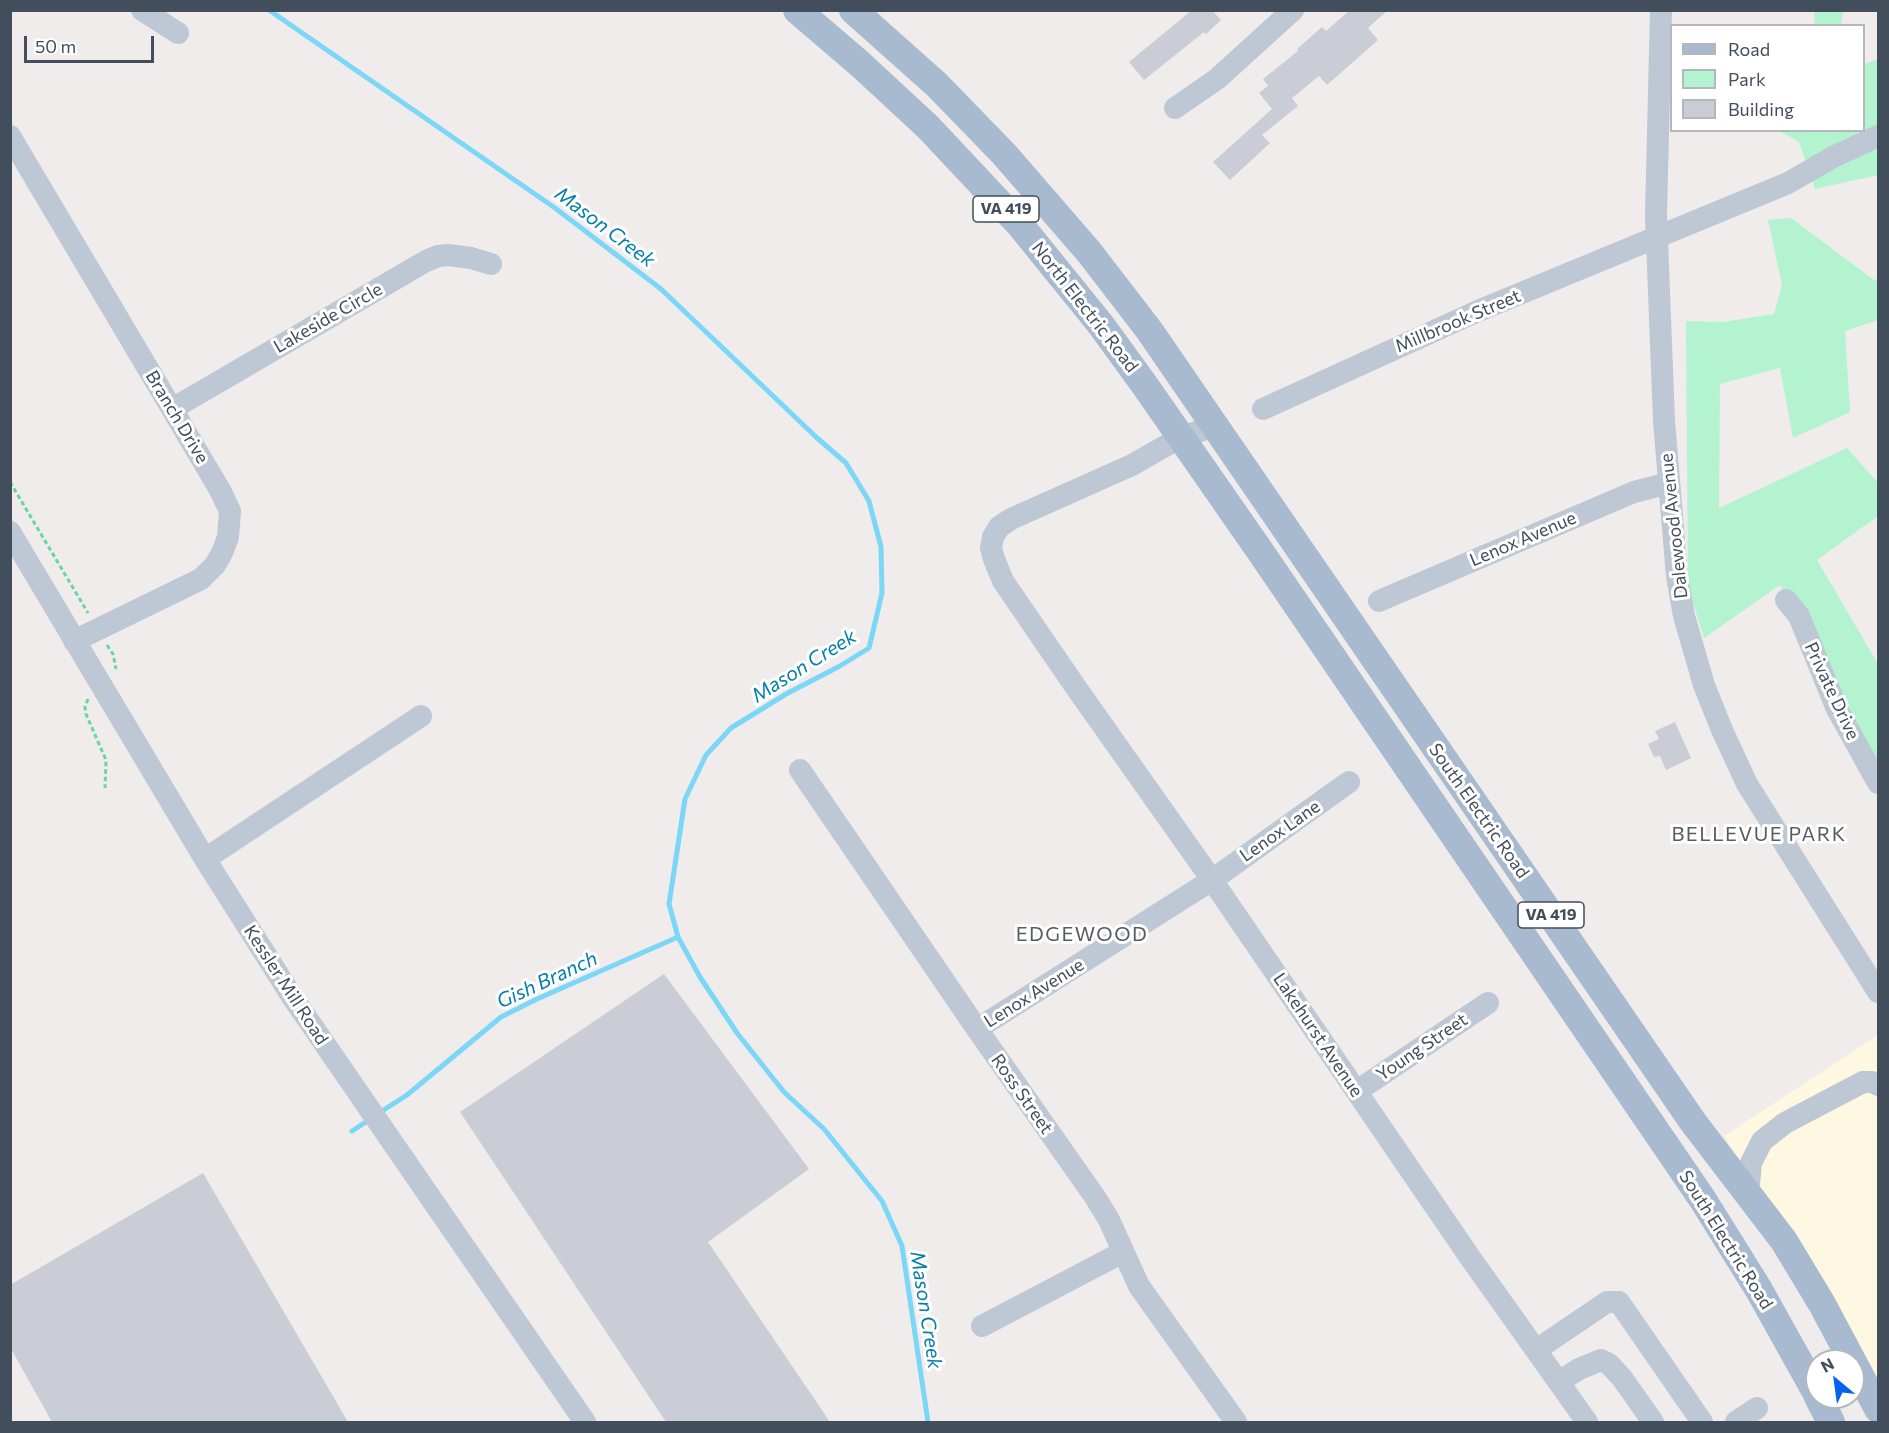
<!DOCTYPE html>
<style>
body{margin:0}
#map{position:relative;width:1889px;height:1433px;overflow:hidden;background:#efeceb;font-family:Commissioner,sans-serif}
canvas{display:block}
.frame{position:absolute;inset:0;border:12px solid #424e5b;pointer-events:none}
.legend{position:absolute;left:1670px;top:24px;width:195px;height:108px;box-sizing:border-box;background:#fff;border:2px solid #b3b8bd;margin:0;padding:8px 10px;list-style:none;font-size:18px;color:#424e5b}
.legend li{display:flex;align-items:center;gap:12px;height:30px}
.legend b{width:30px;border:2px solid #b3b8bd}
.north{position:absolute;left:1805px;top:1349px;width:60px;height:60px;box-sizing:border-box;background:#fff;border:2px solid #b3b8bd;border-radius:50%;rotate:331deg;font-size:16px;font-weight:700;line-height:24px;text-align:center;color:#424e5b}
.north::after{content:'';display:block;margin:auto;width:21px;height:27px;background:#0462f0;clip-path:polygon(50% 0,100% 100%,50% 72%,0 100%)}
.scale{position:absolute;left:24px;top:36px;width:130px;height:27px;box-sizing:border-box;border:3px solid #424e5b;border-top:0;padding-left:8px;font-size:18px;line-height:21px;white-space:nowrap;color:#424e5b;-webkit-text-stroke:4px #fff;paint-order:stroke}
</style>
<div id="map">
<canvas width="1889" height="1433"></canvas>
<div class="frame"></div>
<ul class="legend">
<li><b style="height:8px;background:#a8bacf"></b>Road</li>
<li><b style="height:16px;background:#b3f3cf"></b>Park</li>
<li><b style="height:16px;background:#cacdd5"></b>Building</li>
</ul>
<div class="north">N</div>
<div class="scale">50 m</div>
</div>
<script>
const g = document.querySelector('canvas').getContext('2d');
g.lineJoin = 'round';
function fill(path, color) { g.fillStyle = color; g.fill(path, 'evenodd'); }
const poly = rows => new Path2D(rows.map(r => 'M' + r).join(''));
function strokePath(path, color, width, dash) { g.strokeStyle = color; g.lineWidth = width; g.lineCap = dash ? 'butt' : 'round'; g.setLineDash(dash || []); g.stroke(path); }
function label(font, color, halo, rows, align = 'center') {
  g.font = font + ' Commissioner,sans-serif'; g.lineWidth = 6; g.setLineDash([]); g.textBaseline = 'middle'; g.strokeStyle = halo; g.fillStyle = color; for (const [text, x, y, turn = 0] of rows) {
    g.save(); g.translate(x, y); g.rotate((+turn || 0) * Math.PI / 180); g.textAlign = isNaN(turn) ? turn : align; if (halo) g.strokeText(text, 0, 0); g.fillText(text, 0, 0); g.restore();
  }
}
fill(poly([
 [1878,1035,1878,1382,1832,1304,1724,1136]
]), '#fef7e1');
fill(poly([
 [1814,11,1843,11,1841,25,1815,25],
 [1878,59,1878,177,1874,176,1815,189,1799,142,1779,131,1864,130,1864,64],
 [1791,218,1874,280,1878,279,1878,320,1845,331,1850,412,1793,438,1780,368,1720,384,1719,508,1847,448,1878,483,1878,516,1817,560,1878,664,1878,766,1812,636,1780,585,1704,638,1688,586,1686,321,1723,322,1774,314,1782,285,1768,220]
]), '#b3f3cf');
strokePath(poly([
 [269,10,555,208,661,289,816,437,846,463,869,501,881,547,882,593,869,648,840,666,786,694,731,728,706,755,685,799,669,904,678,937,700,977,737,1033,784,1092,824,1129,882,1201,902,1246,928,1422],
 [379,1113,407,1095,501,1017,537,999,678,937],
 [352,1131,369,1120]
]), '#7bd7f5', 5);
fill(poly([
 [1192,10,1212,10,1221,20,1206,34,1204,32,1144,80,1129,62],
 [1350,10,1388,10,1368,28,1378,40,1327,85,1319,76,1292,98,1298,106,1262,135,1270,143,1230,180,1213,162,1272,109,1259,93,1268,86,1263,79,1298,51,1297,49,1322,27,1326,31],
 [1675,722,1691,758,1666,770,1660,756,1654,757,1648,744,1659,739,1655,731],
 [664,974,809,1169,708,1242,830,1422,666,1422,460,1112],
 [203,1173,348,1422,52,1422,10,1347,10,1285]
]), '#cacdd5');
strokePath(poly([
 [10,482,88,613],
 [107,645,113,654,116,669],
 [88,699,85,707,86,714,106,760,105,788]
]), '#68d5a4', 3, [4.5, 3]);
strokePath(poly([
 [142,10,178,33],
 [1661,10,1656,215,1664,421,1677,576,1684,616,1704,685,1722,730,1747,784,1878,992],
 [1175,108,1217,79,1293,10],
 [10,136,220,490,230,511,228,537,222,553,215,565,201,579,74,641],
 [172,409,426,261,438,256,448,255,471,258,491,264],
 [1263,409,1478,311,1788,183,1833,157,1878,136],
 [1215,426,1181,437,1132,465,1011,519,999,527,993,537,991,548,994,559,1003,581,1077,689,1212,880,1469,1256,1587,1422],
 [10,532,205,859,293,998,585,1422],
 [1786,600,1799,616,1837,709,1878,783],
 [1379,601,1634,492,1669,483],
 [800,770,977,1029,1095,1197,1109,1220,1139,1286,1236,1422],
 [205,859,421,716],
 [977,1029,1212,880,1349,782],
 [1357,1091,1488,1003],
 [1748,1194,1751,1163,1762,1141,1785,1123,1863,1082,1872,1082,1878,1085],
 [982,1326,1123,1252],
 [1536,1350,1607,1302,1619,1302,1702,1422],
 [1559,1382,1579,1369,1601,1360,1609,1364,1622,1378,1653,1422],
 [1736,1422,1757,1408]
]), '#bdc8d4', 22);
strokePath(poly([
 [797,10,860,64,928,127,1020,225,1101,325,1146,387,1260,551,1703,1200,1759,1290,1817,1394],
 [853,10,937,85,1004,154,1089,252,1149,330,1693,1122,1784,1241,1822,1304,1878,1409],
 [1818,1397,1831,1422]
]), '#a8bacf', 28);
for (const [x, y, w] of [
 [1006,209,66],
 [1551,915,66]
]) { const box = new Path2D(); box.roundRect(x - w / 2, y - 13, w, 26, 4.5); g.fillStyle = '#fff'; g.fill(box); strokePath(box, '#424e5b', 1.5); }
label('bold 16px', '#424e5b', null, [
 ["VA 419",1006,209],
 ["VA 419",1551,915]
]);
label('18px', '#424e5b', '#fff', [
 ["North Electric Road",1085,307,52],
 ["Lakeside Circle",328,318,-30],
 ["Millbrook Street",1458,321,-23],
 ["Branch Drive",177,417,59],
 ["Dalewood Avenue",1674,526,-96],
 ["Lenox Avenue",1523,539,-23],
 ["Private Drive",1832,691,65],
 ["South Electric Road",1479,811,55],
 ["Lenox Lane",1280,831,-35],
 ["Kessler Mill Road",286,985,57],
 ["Lenox Avenue",1034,993,-32],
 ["Lakehurst Avenue",1318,1035,56],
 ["Young Street",1422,1047,-34],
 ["Ross Street",1022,1094,55],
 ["South Electric Road",1726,1240,58]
]);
label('italic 20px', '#017ea9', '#fff', [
 ["Mason Creek",605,227,37],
 ["Mason Creek",804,666,-32],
 ["Gish Branch",547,980,-25],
 ["Mason Creek",926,1310,81]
]);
g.letterSpacing = '1.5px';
label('20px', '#585c62', '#fff', [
 ["BELLEVUE PARK",1759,834],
 ["EDGEWOOD",1082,934]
]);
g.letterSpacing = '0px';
</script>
